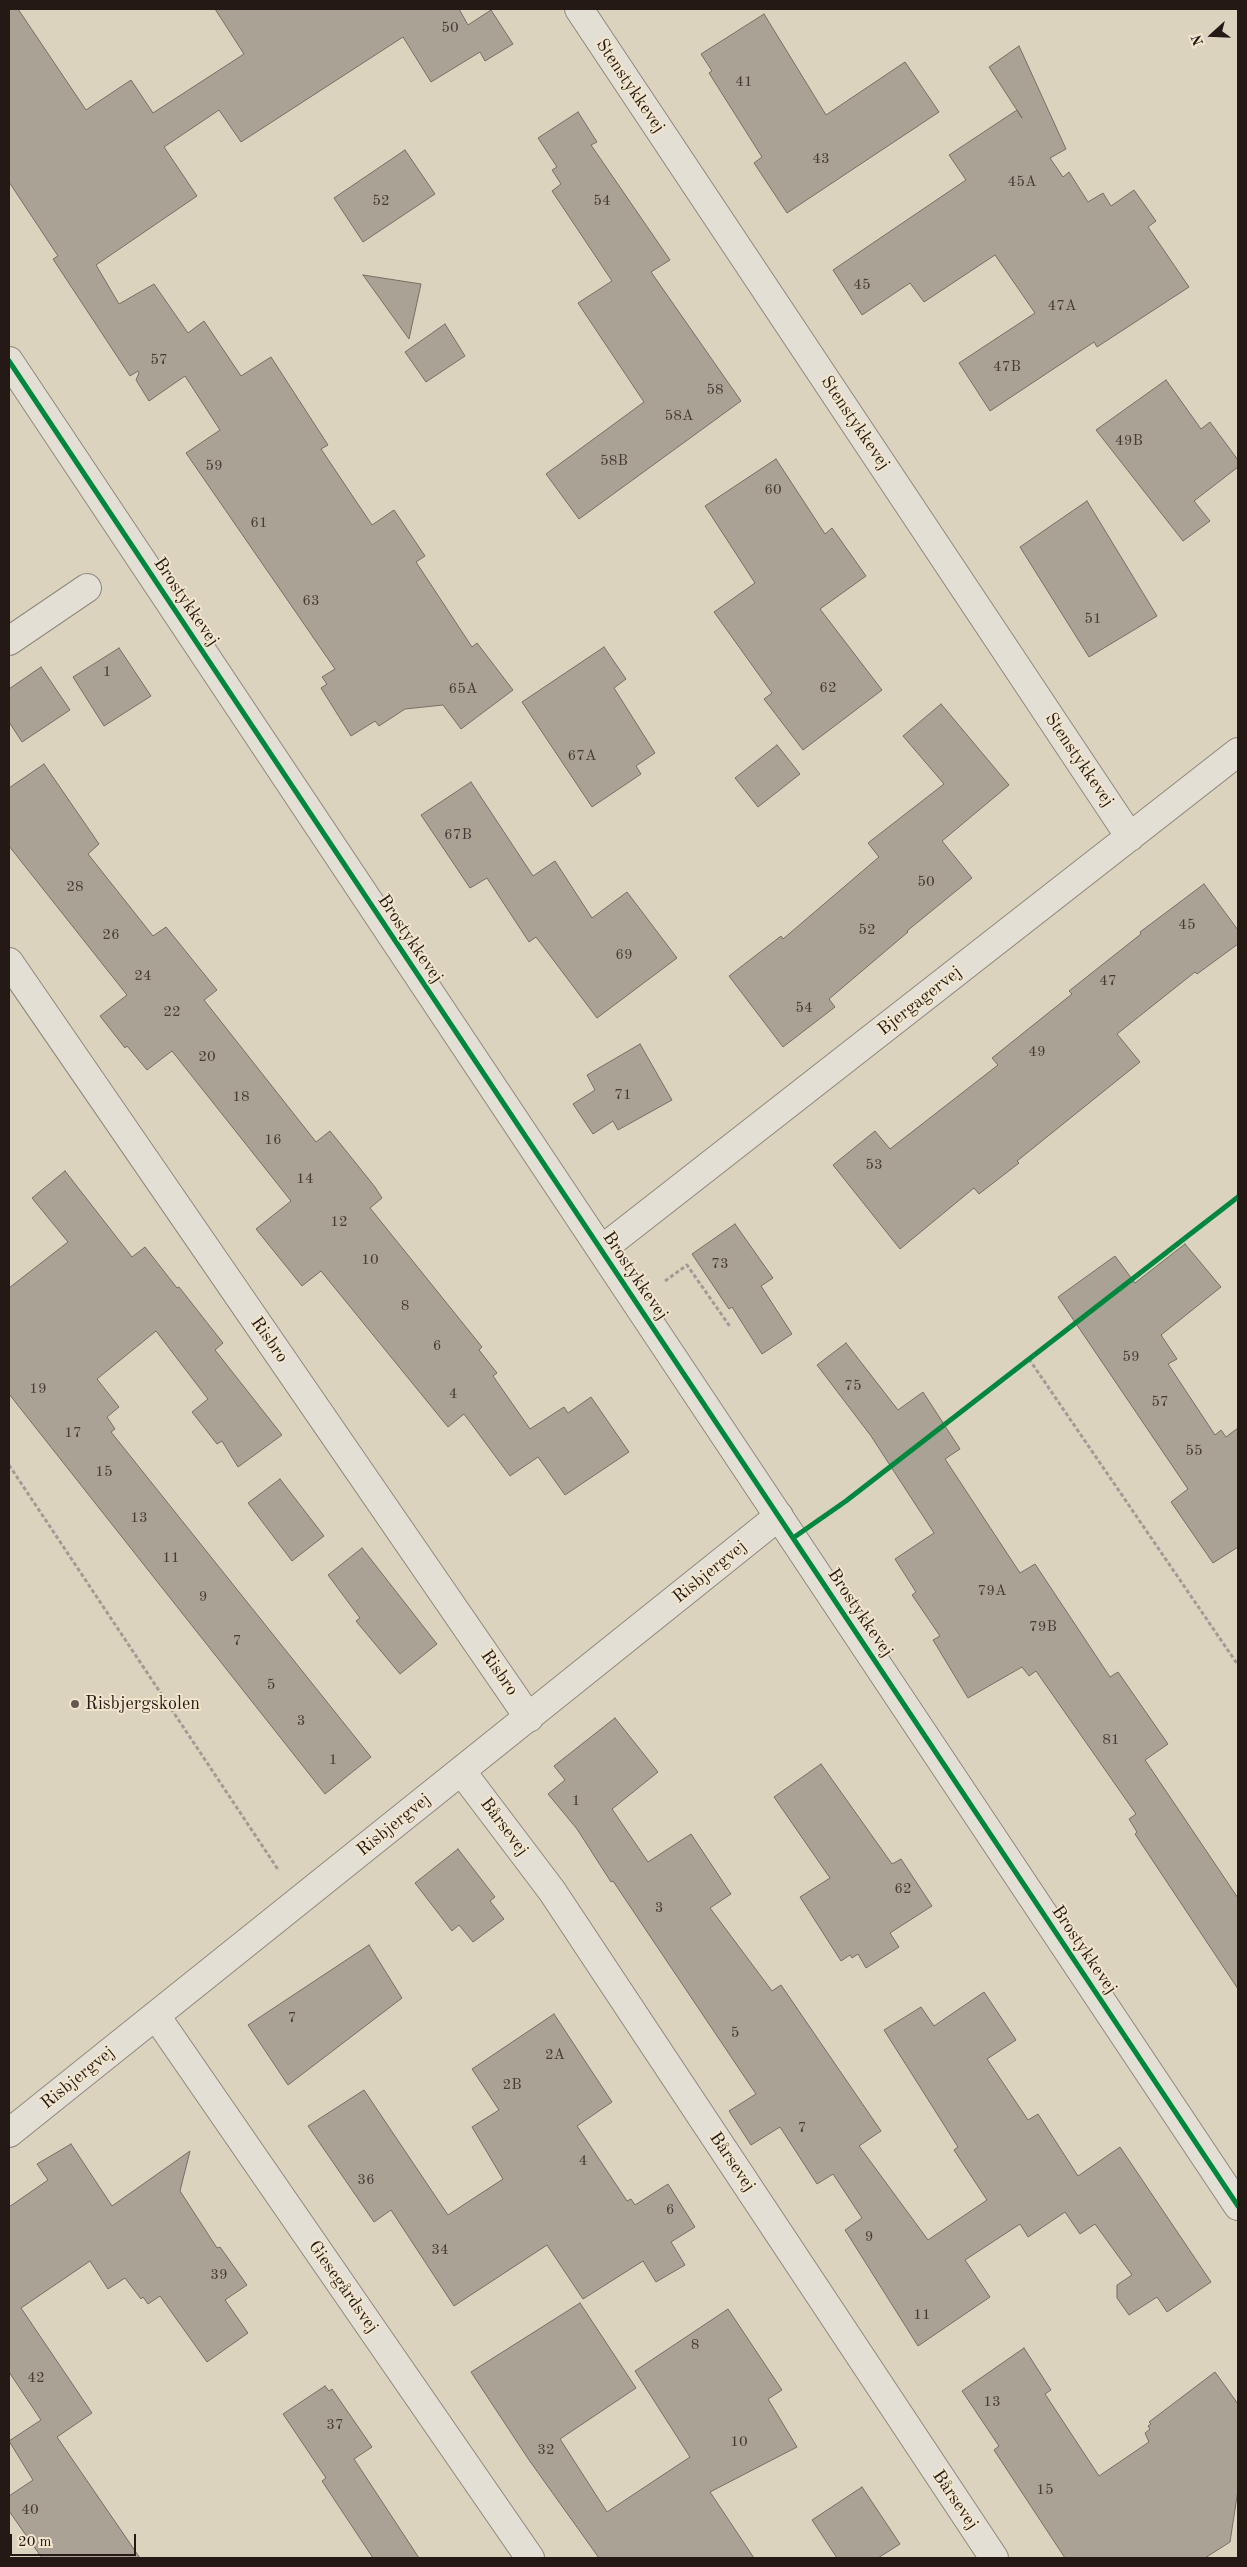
<!DOCTYPE html>
<meta charset="utf-8">
<style>
body{margin:0}
#map{position:relative;width:1247px;height:2567px;overflow:hidden;background:#dcd3bf;font-family:"Old Standard TT",serif}
canvas{display:block}
.frame{position:absolute;inset:0;border:10px solid #251915;pointer-events:none}
.north{position:absolute;left:1187px;top:10px;width:50px;height:50px;-webkit-text-stroke:4px #f1e5cd;paint-order:stroke;rotate:250deg;font-size:14px;font-weight:700;line-height:20px;text-align:center;color:#251915}
.north::after{content:'';display:block;margin:auto;width:18px;height:22px;background:#251915;clip-path:polygon(50% 0,100% 100%,50% 72%,0 100%)}
.scale{position:absolute;left:10px;top:2534px;width:126px;height:22px;box-sizing:border-box;border:2px solid #251915;border-top:0;padding-left:6px;font-size:15px;line-height:18px;white-space:nowrap;color:#251915;-webkit-text-stroke:4px #f1e5cd;paint-order:stroke}
</style>
<div id="map">
<canvas width="1247" height="2567"></canvas>
<div class="frame"></div>
<div class="north">N</div>
<div class="scale">20 m</div>
</div>
<script>
const g = document.querySelector('canvas').getContext('2d');
g.lineJoin = 'round';
function fill(path, color) { g.fillStyle = color; g.fill(path, 'evenodd'); }
const poly = rows => new Path2D(rows.map(r => 'M' + r).join(''));
function strokePath(path, color, width, dash) { g.strokeStyle = color; g.lineWidth = width; g.lineCap = dash ? 'butt' : 'round'; g.setLineDash(dash || []); g.stroke(path); }
function label(font, color, halo, rows, align = 'center') {
  g.font = font + ' "Old Standard TT",serif'; g.lineWidth = 4; g.setLineDash([]); g.textBaseline = 'middle'; g.strokeStyle = halo; g.fillStyle = color; for (const [text, x, y, turn = 0] of rows) {
    g.save(); g.translate(x, y); g.rotate((+turn || 0) * Math.PI / 180); g.textAlign = isNaN(turn) ? turn : align; if (halo) g.strokeText(text, 0, 0); g.fillText(text, 0, 0); g.restore();
  }
}
const building = poly([
 [9,9,18,9,86,110,131,80,153,113,244,54,215,9,459,9,468,25,491,10,513,44,485,61,480,52,431,82,403,37,241,142,219,110,164,147,197,196,96,265,119,304,154,284,188,333,204,321,241,376,271,357,328,445,321,449,372,525,394,510,425,556,416,562,472,647,477,643,513,690,461,729,443,705,405,709,379,726,375,721,351,736,321,688,327,684,322,677,335,669,186,453,220,430,185,376,149,401,136,380,139,373,138,371,130,376,53,259,58,256,9,182,9,9],
 [764,14,826,115,905,62,939,112,787,213,754,163,762,157,709,73,712,71,701,54,764,14],
 [1019,46,1066,149,1050,158,1063,177,1069,172,1088,202,1103,193,1111,206,1134,190,1156,221,1148,227,1189,287,1097,347,1094,342,990,411,959,363,1035,313,995,255,924,302,910,283,862,315,833,270,966,180,949,155,1017,110,1022,118,989,67,1019,46],
 [578,112,597,142,591,145,670,260,651,272,741,401,579,519,546,474,644,402,578,303,612,281,552,191,561,184,552,170,557,167,538,138,578,112],
 [405,150,435,194,363,242,334,198,405,150],
 [363,275,421,284,409,339,363,275],
 [445,324,465,356,426,382,405,352,445,324],
 [1166,380,1201,429,1210,422,1238,460,1238,467,1194,501,1210,521,1183,541,1096,430,1166,380],
 [776,459,825,534,832,528,866,576,820,609,882,690,803,750,764,699,772,693,714,612,755,583,705,506,776,459],
 [1087,501,1157,616,1089,657,1020,547,1087,501],
 [604,647,626,679,614,688,655,753,636,766,641,774,592,807,522,702,604,647],
 [119,648,151,696,104,726,73,677,119,648],
 [41,667,70,710,22,742,9,722,9,689,41,667],
 [941,704,1009,785,942,841,972,878,907,931,908,932,829,999,835,1007,783,1047,729,976,781,936,783,939,879,857,868,843,944,784,903,736,941,704],
 [777,745,800,774,758,807,735,778,777,745],
 [44,764,99,844,88,854,153,936,166,927,217,990,204,1000,316,1142,330,1131,375,1187,382,1198,370,1208,482,1347,479,1350,497,1373,493,1376,530,1429,564,1407,568,1413,591,1397,629,1452,565,1495,538,1457,510,1476,464,1414,448,1427,321,1271,302,1286,256,1229,291,1201,172,1051,147,1070,127,1046,125,1048,100,1016,127,995,9,846,9,788,44,764],
 [471,782,533,876,555,861,592,918,627,892,677,958,597,1018,536,937,529,942,487,878,470,888,421,815,471,782],
 [1204,884,1238,930,1238,944,1197,974,1195,972,1117,1034,1140,1062,1017,1161,1019,1163,979,1194,974,1188,900,1249,833,1165,875,1131,890,1149,998,1065,992,1058,1072,994,1069,991,1141,934,1140,932,1204,884],
 [640,1044,672,1100,618,1130,613,1121,593,1134,573,1104,595,1090,587,1075,640,1044],
 [65,1171,132,1257,145,1247,177,1288,179,1287,223,1343,215,1350,282,1435,238,1467,222,1441,217,1444,192,1412,208,1399,156,1331,97,1379,119,1407,107,1417,115,1429,111,1432,371,1757,325,1794,9,1394,9,1288,68,1242,32,1198,65,1171],
 [735,1224,773,1278,761,1286,792,1334,762,1354,732,1307,729,1309,692,1254,735,1224],
 [1185,1244,1221,1287,1161,1335,1177,1359,1168,1364,1215,1435,1221,1430,1226,1437,1238,1428,1238,1547,1213,1563,1171,1502,1188,1489,1058,1297,1115,1256,1135,1283,1185,1244],
 [846,1343,898,1410,923,1392,960,1449,945,1459,1020,1573,1035,1564,1110,1677,1118,1672,1168,1744,1145,1760,1238,1898,1238,1989,1135,1834,1137,1832,1129,1819,1136,1814,1036,1671,1029,1676,1022,1667,968,1698,933,1640,940,1636,912,1595,916,1592,895,1559,934,1533,871,1436,817,1365,846,1343],
 [280,1479,324,1536,292,1561,248,1503,280,1479],
 [362,1548,437,1644,400,1674,356,1621,360,1618,328,1575,362,1548],
 [615,1718,658,1772,612,1809,648,1862,691,1834,731,1894,710,1908,772,1991,781,1985,881,2131,859,2146,928,2240,987,2200,954,2150,958,2147,884,2030,921,2007,934,2026,984,1992,1016,2040,987,2059,1028,2120,1038,2114,1078,2176,1120,2147,1211,2282,1167,2312,1157,2297,1129,2315,1117,2298,1117,2285,1132,2275,1095,2224,1080,2234,1065,2212,1028,2237,1020,2224,965,2260,990,2297,918,2346,845,2230,862,2218,833,2174,817,2184,780,2127,751,2145,729,2111,756,2094,613,1881,611,1882,577,1829,548,1794,565,1780,554,1766,615,1718],
 [821,1764,892,1864,901,1859,932,1906,890,1933,899,1947,866,1968,858,1954,852,1958,850,1955,841,1961,800,1897,830,1878,774,1797,821,1764],
 [458,1849,495,1897,490,1901,504,1919,473,1942,459,1925,452,1931,415,1883,458,1849],
 [369,1945,402,1998,288,2085,248,2025,369,1945],
 [554,2014,612,2102,577,2126,627,2201,631,2199,635,2205,668,2184,695,2227,671,2242,685,2265,656,2282,643,2261,583,2299,547,2245,454,2306,391,2210,374,2222,308,2126,364,2090,448,2215,503,2179,472,2127,499,2110,472,2069,554,2014],
 [71,2144,112,2206,190,2151,180,2191,217,2248,220,2247,247,2285,225,2300,248,2333,207,2362,160,2296,148,2304,143,2297,141,2299,125,2278,108,2289,90,2261,21,2308,92,2413,57,2437,140,2558,42,2558,9,2511,9,2496,33,2480,9,2441,41,2420,9,2372,9,2207,48,2180,37,2164,71,2144],
 [580,2303,636,2388,560,2439,607,2512,690,2457,635,2371,728,2309,782,2390,768,2399,797,2447,710,2492,754,2558,599,2558,529,2460,471,2372,580,2303],
 [1024,2348,1051,2390,1045,2394,1099,2476,1149,2442,1145,2433,1150,2429,1148,2426,1151,2424,1149,2422,1215,2372,1238,2404,1238,2490,1230,2542,1205,2558,1065,2558,994,2450,999,2446,962,2391,1024,2348],
 [325,2386,329,2391,332,2389,372,2447,354,2459,419,2558,373,2558,322,2481,326,2478,283,2414,325,2386],
 [862,2487,900,2544,878,2558,837,2558,812,2520,862,2487]
]);
fill(building, '#a9a295');
strokePath(building, '#756e64', 1);
const minor = poly([
 [579,9,1130,837],
 [9,361,1238,2206],
 [9,641,87,588],
 [9,962,529,1718],
 [601,1250,1238,752],
 [462,1772,552,1891,994,2558],
 [156,2016,530,2558],
 [9,2133,779,1516]
]);
strokePath(minor, '#8e877b', 30);
strokePath(poly([
 [665,1281,687,1265,731,1328],
 [1029,1359,1238,1665],
 [9,1465,279,1871]
]), '#a09c94', 3, [4, 2.5]);
strokePath(minor, '#e4dfd5', 28);
strokePath(poly([
 [9,361,1238,2206],
 [793,1538,846,1501,1238,1197]
]), '#00873e', 5);
for (const [x, y, r, color] of [
 [75,1704,5,"#655a50"]
]) { const dot = new Path2D(); dot.arc(x, y, r, 0, 2 * Math.PI); g.fillStyle = color; g.fill(dot); strokePath(dot, '#f1e5cd', 2); }
label('15px', '#463b35', null, [
 ["50",450,28],
 ["41",744,82],
 ["43",821,159],
 ["45A",1022,182],
 ["52",381,201],
 ["54",602,201],
 ["45",862,285],
 ["47A",1062,306],
 ["57",159,360],
 ["47B",1007,367],
 ["58",715,390],
 ["58A",679,416],
 ["49B",1129,441],
 ["58B",614,461],
 ["59",214,466],
 ["60",773,490],
 ["61",259,523],
 ["63",311,601],
 ["51",1093,619],
 ["1",107,672],
 ["62",828,688],
 ["65A",463,689],
 ["67A",582,756],
 ["67B",458,835],
 ["50",926,882],
 ["28",75,887],
 ["45",1187,925],
 ["52",867,930],
 ["26",111,935],
 ["69",624,955],
 ["24",143,976],
 ["47",1108,981],
 ["54",804,1008],
 ["22",172,1012],
 ["49",1037,1052],
 ["20",207,1057],
 ["71",623,1095],
 ["18",241,1097],
 ["16",273,1140],
 ["53",874,1165],
 ["14",305,1179],
 ["12",339,1222],
 ["10",370,1260],
 ["73",720,1264],
 ["8",405,1306],
 ["6",437,1346],
 ["59",1131,1357],
 ["75",853,1386],
 ["19",38,1389],
 ["4",453,1394],
 ["57",1160,1402],
 ["17",73,1433],
 ["55",1194,1451],
 ["15",104,1472],
 ["13",139,1518],
 ["11",171,1558],
 ["79A",992,1591],
 ["9",203,1597],
 ["79B",1043,1627],
 ["7",237,1641],
 ["5",271,1685],
 ["3",301,1721],
 ["81",1111,1740],
 ["1",333,1760],
 ["1",576,1801],
 ["62",903,1889],
 ["3",659,1908],
 ["7",292,2018],
 ["5",735,2033],
 ["2A",555,2055],
 ["2B",512,2085],
 ["7",802,2128],
 ["4",583,2161],
 ["36",366,2180],
 ["6",670,2210],
 ["9",869,2237],
 ["34",440,2250],
 ["39",219,2275],
 ["11",922,2315],
 ["8",695,2345],
 ["42",36,2378],
 ["13",992,2402],
 ["37",335,2425],
 ["10",739,2442],
 ["32",546,2450],
 ["15",1045,2490],
 ["40",30,2510]
]);
label('18px', '#251915', '#f1e5cd', [
 ["Stenstykkevej",630,86,56],
 ["Stenstykkevej",855,423,56],
 ["Brostykkevej",186,602,56],
 ["Stenstykkevej",1079,760,56],
 ["Brostykkevej",410,939,56],
 ["Bjergagervej",920,1001,-38],
 ["Brostykkevej",635,1276,56],
 ["Risbro",269,1340,55],
 ["Risbjergvej",710,1572,-39],
 ["Brostykkevej",860,1613,56],
 ["Risbro",499,1673,55],
 ["Risbjergvej",394,1825,-39],
 ["Bårsevej",504,1827,53],
 ["Brostykkevej",1084,1950,56],
 ["Risbjergvej",78,2078,-39],
 ["Bårsevej",732,2162,56],
 ["Giesegårdsvej",343,2287,55],
 ["Bårsevej",955,2500,56]
]);
label('18px', '#251915', '#f1e5cd', [
 ["Risbjergskolen",85,1704]
], 'left');
</script>
